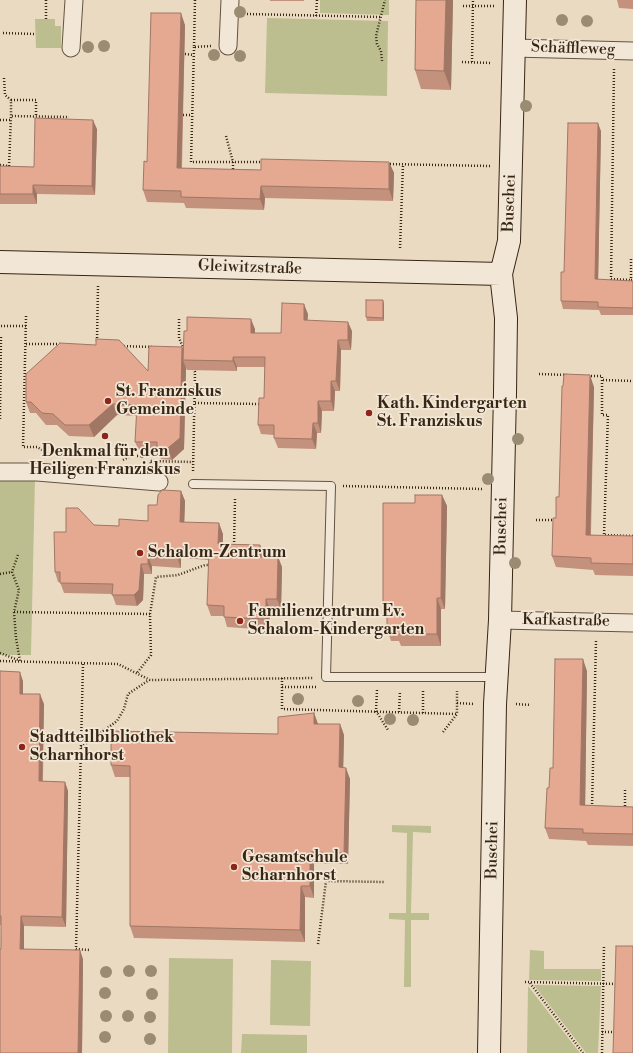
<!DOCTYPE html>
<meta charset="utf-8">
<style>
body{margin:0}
canvas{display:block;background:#ebdac2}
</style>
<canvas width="633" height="1053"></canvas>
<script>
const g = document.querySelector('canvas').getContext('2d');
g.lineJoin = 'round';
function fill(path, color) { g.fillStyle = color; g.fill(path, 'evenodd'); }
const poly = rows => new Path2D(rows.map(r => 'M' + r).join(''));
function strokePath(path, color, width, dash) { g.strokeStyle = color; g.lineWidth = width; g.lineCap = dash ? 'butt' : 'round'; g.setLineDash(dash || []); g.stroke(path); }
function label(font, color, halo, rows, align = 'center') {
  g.font = font + ' "Libre Bodoni",serif'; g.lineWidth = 3.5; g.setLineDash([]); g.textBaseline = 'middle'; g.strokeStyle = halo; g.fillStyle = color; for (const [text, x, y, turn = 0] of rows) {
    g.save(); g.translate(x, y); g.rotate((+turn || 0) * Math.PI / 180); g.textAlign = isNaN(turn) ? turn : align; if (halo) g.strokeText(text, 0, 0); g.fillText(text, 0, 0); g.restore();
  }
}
fill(poly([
 [320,0,389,0,389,15,320,13],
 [267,18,388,21,387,96,265,93],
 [35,19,55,19,55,26,61,26,61,48,36,48],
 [0,478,35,478,31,655,0,655],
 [392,825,431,826,431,833,413,832,411,913,429,913,429,920,411,920,411,987,404,987,405,920,389,919,389,913,406,913,407,833,392,832],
 [530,950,544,951,544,969,601,969,601,981,529,980],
 [169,958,233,959,232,1053,168,1053],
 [271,960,311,961,310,1026,270,1025],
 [528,985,528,986,580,1053,527,1053],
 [534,985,601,986,598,1053,586,1053],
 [242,1034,307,1035,307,1053,241,1053]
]), '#bcbe8f');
const lane = poly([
 [193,484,331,486,326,677,496,677]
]);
const street = poly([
 [228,46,230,0],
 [71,48,74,0],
 [513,48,633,51],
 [0,472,37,472,159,482],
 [500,620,633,623]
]);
const secondary = poly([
 [0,262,501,274],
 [489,1053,495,704,500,620,505,393,506,318,501,274,509,241,515,0]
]);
strokePath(lane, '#63533f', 10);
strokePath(street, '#63533f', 19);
strokePath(secondary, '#362613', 24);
strokePath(poly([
 [195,0,194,47,211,46],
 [463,6,494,6],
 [247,14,381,17],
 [316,16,317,0],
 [46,19,46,0],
 [3,33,35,34],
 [194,47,191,162,264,162],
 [185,54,194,55],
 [382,61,381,51,377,44,376,36,385,0],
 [462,62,492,63],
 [472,62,473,0],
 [614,69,611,279,631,280],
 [4,78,5,95,11,100,11,116],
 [11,100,36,100,36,117],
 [183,115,192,115],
 [0,120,10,120],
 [226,136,233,162,233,172],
 [387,164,490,166],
 [0,165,9,166,11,116,69,117],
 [400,248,403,164],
 [631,259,631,280,633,280],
 [26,316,23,447,37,447,49,454],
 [179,319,179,338,185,352],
 [1,326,26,326],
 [97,341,98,286],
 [26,344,60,344],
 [121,346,152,347],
 [539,374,567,375],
 [588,376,602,376,602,415,608,415,604,535,633,536],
 [603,380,633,381],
 [195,403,260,404],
 [0,419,1,336],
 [123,460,131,456,142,456,144,462],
 [151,463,150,461,193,462],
 [170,467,179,467,178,471,174,471],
 [193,471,195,372,193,369],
 [343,486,482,489],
 [536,520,556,520],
 [234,548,235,499],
 [18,555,12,572,19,590,14,612,16,638,20,661],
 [0,574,12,572],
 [14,612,150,614,151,655,137,673],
 [150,614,156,577,178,575,205,565,211,565],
 [0,653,18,660],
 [0,661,118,664,150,680,314,678],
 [83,664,76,949,90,950],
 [282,678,282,687,316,687],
 [282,687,282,709,457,714],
 [377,690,376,711,388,730],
 [457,703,475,704],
 [516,704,531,705],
 [399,712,400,691],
 [423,713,423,690],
 [443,732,457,714,457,691],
 [81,747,117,721,124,709,128,694,149,680],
 [592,807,596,641],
 [625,809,625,789],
 [318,944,326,881,384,882],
 [525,982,618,984],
 [530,983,583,1053],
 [602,1032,616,1032],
 [602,1053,604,945]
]), '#362613', 2.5, [1, 2]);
strokePath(lane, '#f2e7d7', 8);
strokePath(street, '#f2e7d7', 17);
strokePath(secondary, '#f2e7d7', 22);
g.fillStyle = '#9a8c73';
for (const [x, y] of [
 [240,12],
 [562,20],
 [587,21],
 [104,46],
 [88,47],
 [214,55],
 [240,56],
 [526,106],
 [518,439],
 [488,479],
 [515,563],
 [298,699],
 [358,701],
 [390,719],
 [413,720],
 [129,971],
 [151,971],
 [106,972],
 [105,993],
 [152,994],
 [106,1016],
 [128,1016],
 [150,1017],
 [105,1037],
 [150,1039]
]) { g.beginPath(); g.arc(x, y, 6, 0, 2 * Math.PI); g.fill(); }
fill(poly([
 [270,0,304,0,304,1,270,1],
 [416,0,453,0,451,90,421,89,415,70],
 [617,0,633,0,633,9,619,8],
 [185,25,182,168,261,170,389,162,394,173,393,201,265,198,264,210,186,208,184,203,147,202,143,190,147,162],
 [97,129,95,195,37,194,37,204,0,204,0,166,34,167],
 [601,131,598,280,633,281,633,315,601,315,599,310,563,309,561,301,564,272],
 [384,304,384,321,367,321,366,317],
 [308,314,307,320,352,331,351,350,341,350,340,391,335,391,334,411,322,411,321,433,317,433,316,449,278,448,274,438,274,435,261,434,258,425,264,398,265,367,237,367,237,371,187,370,186,368,184,449,172,460,161,459,159,454,140,453,135,442,137,416,117,415,94,437,69,436,57,425,46,425,36,413,30,413,26,402,148,371,183,351,255,329,255,333,281,333],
 [563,386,594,387,591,535,633,536,633,576,595,575,593,570,556,567,552,556,559,497],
 [181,491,185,501,184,522,223,534,223,544,264,555,264,557,278,557,282,567,281,610,270,610,269,630,227,627,224,616,211,616,207,605,209,560,181,558,181,568,152,566,152,574,144,574,143,600,137,606,116,605,112,594,64,593,60,582,58,582,55,572,66,532,94,525,119,526,148,521,157,505],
 [442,495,447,506,445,609,441,609,441,646,401,646,399,641,391,641,387,629,387,613,383,602,415,503],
 [0,671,23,681,23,694,44,704,43,781,65,782,68,791,66,927,24,926,24,949,83,959,82,1053,0,1053,1,925,0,925],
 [587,671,585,805,633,807,633,846,588,845,586,841,549,839,545,828,549,788,553,768],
 [314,713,318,724,340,724,344,735,343,767,350,779,348,864,314,864,314,898,305,897,305,942,134,938,130,926,130,777,115,777,111,765,278,734]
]), '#c4917c');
fill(poly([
 [446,0,453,0,451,90,444,71],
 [181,13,185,25,181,180,177,168],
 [93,120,97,129,95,195,92,186],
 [598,123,601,131,598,287,595,279],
 [389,162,394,173,393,201,389,189],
 [33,185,37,194,37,204,33,194],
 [261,186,265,198,264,210,260,199],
 [383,300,384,304,384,321,383,318],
 [304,304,308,314,307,330,304,320],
 [251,319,255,329,255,343,251,333],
 [348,322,352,331,351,350,348,340],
 [338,340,341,350,340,391,336,381],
 [182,347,186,358,183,360,186,368,184,449,172,460,168,448],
 [233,357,237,367,237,371,233,361],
 [590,375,594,387,590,546,586,535],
 [331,381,335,391,334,411,331,401],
 [318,401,322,411,321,433,318,423],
 [113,404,117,415,94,437,89,425],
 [313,423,317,433,316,449,312,439],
 [181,491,185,501,184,532,180,522],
 [442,495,447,506,445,609,441,598],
 [219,523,223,534,222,554,218,544],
 [260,545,264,555,263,567,260,557],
 [177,548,181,558,181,568,177,557],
 [148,556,152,566,152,574,148,564],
 [278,557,282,567,281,610,277,599],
 [141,564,144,574,143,600,137,606,134,595],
 [437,598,441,609,441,646,437,634],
 [266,599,270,610,269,630,266,619],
 [583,659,587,671,585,817,580,805],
 [20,672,23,681,23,703,20,694],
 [40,694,44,704,42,791,39,781],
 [314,713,318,724,314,724],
 [340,724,344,735,343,779,339,767],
 [346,768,350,779,348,864,344,853],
 [65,782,68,791,66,927,62,917],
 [310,852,314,864,314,898,310,886],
 [301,886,305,897,305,942,300,930],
 [21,916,24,926,24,958,20,949],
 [80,950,83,959,82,1053,78,1053]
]), '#a07665');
const building = poly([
 [416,0,446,0,444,71,415,70,416,0],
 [151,13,181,13,177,168,261,170,261,159,389,162,389,189,261,186,260,199,181,197,181,191,143,190,144,161,147,162,151,13],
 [35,118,93,120,92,186,33,185,33,194,0,194,0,166,34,167,35,118],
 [568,123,598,123,595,279,633,281,633,308,598,307,598,302,561,301,561,272,564,272,568,123],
 [366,300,383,300,383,318,366,317,366,300],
 [282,303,304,304,304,320,348,322,348,340,338,340,336,381,331,381,331,401,318,401,318,423,313,423,312,439,274,438,274,425,258,425,259,398,264,398,265,357,233,357,233,361,183,360,184,331,187,331,187,317,251,319,251,333,281,333,282,303],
 [96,339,119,340,148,371,149,346,182,347,180,438,168,448,157,448,157,442,135,442,137,405,113,404,89,425,65,425,53,414,42,413,31,402,26,402,26,374,60,343,96,345,96,339],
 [564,374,590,375,586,535,633,536,633,564,591,563,591,558,552,556,553,518,556,518,556,497,559,497,562,386,563,386,564,374],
 [162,490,181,491,180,522,219,523,218,544,260,545,260,557,278,557,277,599,266,599,266,619,224,617,224,606,207,605,209,550,177,548,177,557,148,556,148,564,141,564,139,590,134,595,112,595,113,584,60,583,60,572,55,572,54,532,66,532,66,508,78,508,94,525,119,526,119,519,148,521,148,505,157,505,158,495,162,490],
 [415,495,442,495,441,598,437,598,437,634,397,634,397,629,387,629,387,602,383,602,383,503,415,503,415,495],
 [555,659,583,659,580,805,633,807,633,834,583,833,583,829,545,828,547,788,549,788,550,768,553,768,555,659],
 [0,671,20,672,20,694,40,694,39,781,65,782,62,917,21,916,20,949,80,950,78,1053,0,1053,0,949,1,949,1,916,0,916,0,671],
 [314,713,314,724,340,724,339,767,346,768,344,853,310,852,310,886,301,886,300,930,130,926,130,766,111,765,111,731,278,734,278,717,314,713],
 [616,946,633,946,633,1053,613,1053,616,946]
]);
fill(building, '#e4a990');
strokePath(building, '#a07665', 1);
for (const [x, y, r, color] of [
 [108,401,4,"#8f2418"],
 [369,413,4,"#8f2418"],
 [105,436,4,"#8f2418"],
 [140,553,4,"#8f2418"],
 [240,621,4,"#8f2418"],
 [22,747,4,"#8f2418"],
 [234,867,4,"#8f2418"]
]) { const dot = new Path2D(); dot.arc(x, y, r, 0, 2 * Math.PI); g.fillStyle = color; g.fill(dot); strokePath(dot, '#f2e7d7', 1.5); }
label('16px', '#362613', '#f2e7d7', [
 ["Schäffleweg",573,49,2],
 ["Buschei",510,203,-88],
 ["Gleiwitzstraße",250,268,2],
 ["Buschei",502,526,-89],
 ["Kafkastraße",566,621,1],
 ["Buschei",493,850,-89]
]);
label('bold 16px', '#362613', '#f2e7d7', [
 ["St. Franziskus",116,392],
 ["Gemeinde",116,410],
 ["Kath. Kindergarten",377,404],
 ["St. Franziskus",377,422],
 ["Denkmal für den",105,452,"center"],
 ["Heiligen Franziskus",105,470,"center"],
 ["Schalom-Zentrum",148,553],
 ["Familienzentrum Ev.",248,612],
 ["Schalom-Kindergarten",248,630],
 ["Stadtteilbibliothek",30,738],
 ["Scharnhorst",30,756],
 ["Gesamtschule",242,858],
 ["Scharnhorst",242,876]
], 'left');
</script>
